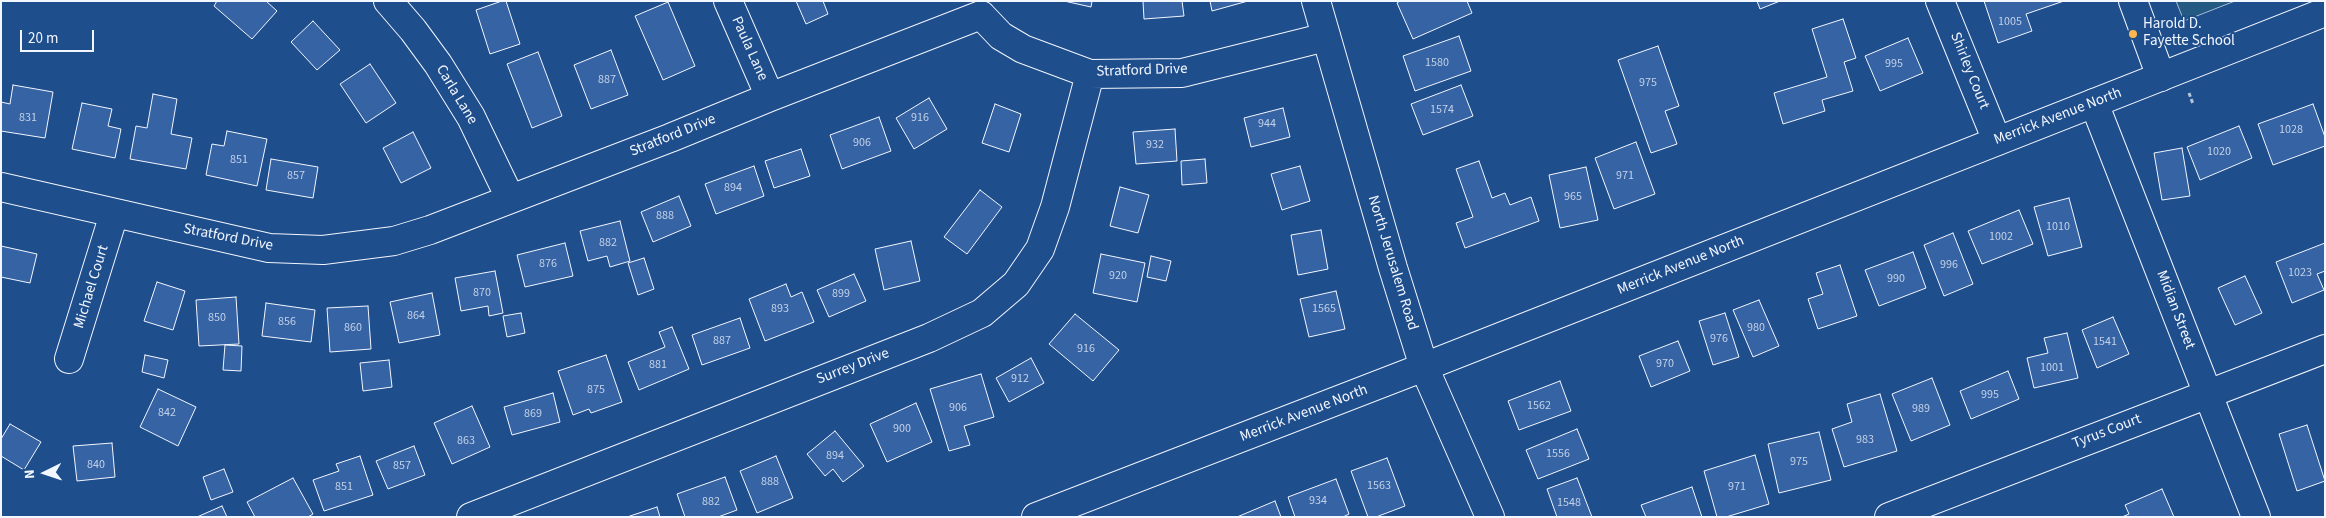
<!DOCTYPE html>
<style>
body{margin:0}
#map{position:relative;width:2326px;height:518px;overflow:hidden;background:#1f4e8c;font-family:"Source Sans 3",sans-serif}
canvas{display:block}
.frame{position:absolute;inset:0;border:2px solid #f2f6ff;pointer-events:none}
.north{position:absolute;left:20px;top:448px;width:50px;height:50px;-webkit-text-stroke:4px #1f4e8c;paint-order:stroke;rotate:266deg;font-size:14px;font-weight:700;line-height:20px;text-align:center;color:#f2f6ff}
.north::after{content:'';display:block;margin:auto;width:18px;height:22px;background:#f2f6ff;clip-path:polygon(50% 0,100% 100%,50% 72%,0 100%)}
.scale{position:absolute;left:20px;top:30px;width:74px;height:22px;box-sizing:border-box;border:2px solid #f2f6ff;border-top:0;padding-left:6px;font-size:15px;line-height:18px;white-space:nowrap;color:#f2f6ff;-webkit-text-stroke:4px #1f4e8c;paint-order:stroke}
</style>
<div id="map">
<canvas width="2326" height="518"></canvas>
<div class="frame"></div>
<div class="north">N</div>
<div class="scale">20 m</div>
</div>
<script>
const g = document.querySelector('canvas').getContext('2d');
g.lineJoin = 'round';
function fill(path, color) { g.fillStyle = color; g.fill(path, 'evenodd'); }
const poly = rows => new Path2D(rows.map(r => 'M' + r).join(''));
function strokePath(path, color, width, dash) { g.strokeStyle = color; g.lineWidth = width; g.lineCap = dash ? 'butt' : 'round'; g.setLineDash(dash || []); g.stroke(path); }
function label(font, color, halo, rows, align = 'center') {
  g.font = font + ' "Source Sans 3",sans-serif'; g.lineWidth = 4; g.setLineDash([]); g.textBaseline = 'middle'; g.strokeStyle = halo; g.fillStyle = color; for (const [text, x, y, turn = 0] of rows) {
    g.save(); g.translate(x, y); g.rotate((+turn || 0) * Math.PI / 180); g.textAlign = isNaN(turn) ? turn : align; if (halo) g.strokeText(text, 0, 0); g.fillText(text, 0, 0); g.restore();
  }
}
const green = poly([
 [2176,1,2235,1,2184,21,2176,1]
]);
fill(green, '#245a82');
strokePath(green, '#a8bbd7', 1);
const building = poly([
 [217,1,266,1,277,11,252,39,214,6,217,1],
 [502,1,506,1,520,44,490,54,476,10,502,1],
 [796,1,823,1,828,14,806,24,796,1],
 [1064,1,1092,1,1091,7,1064,1],
 [1143,1,1182,1,1184,16,1144,19,1143,1],
 [1210,1,1248,1,1212,11,1210,1],
 [1400,1,1467,1,1472,13,1413,39,1397,3,1400,1],
 [1757,1,1780,1,1760,9,1757,1],
 [1984,1,2064,1,2026,14,2032,31,1998,43,1984,1],
 [668,2,695,66,663,80,635,16,668,2],
 [1843,19,1856,58,1844,62,1853,91,1822,100,1825,111,1783,124,1774,93,1827,77,1812,29,1843,19],
 [313,21,340,50,317,70,291,42,313,21],
 [1459,36,1471,71,1415,91,1403,56,1459,36],
 [1908,38,1923,73,1880,91,1865,56,1908,38],
 [1658,46,1679,106,1665,111,1677,144,1651,153,1618,60,1658,46],
 [611,50,628,95,591,109,574,65,611,50],
 [538,52,562,116,532,128,507,64,538,52],
 [370,64,396,103,366,123,340,84,370,64],
 [13,85,53,92,45,138,1,131,1,102,10,104,13,85],
 [1461,85,1473,116,1423,135,1411,104,1461,85],
 [153,94,177,99,171,134,192,138,186,169,130,159,136,126,147,128,153,94],
 [929,98,947,129,914,149,896,118,929,98],
 [82,103,112,109,108,126,121,129,115,158,72,149,82,103],
 [995,104,1021,114,1009,152,982,143,995,104],
 [2313,104,2325,137,2325,146,2273,165,2258,124,2313,104],
 [1283,108,1290,137,1251,147,1244,118,1283,108],
 [879,117,891,151,842,169,830,135,879,117],
 [2239,126,2252,158,2200,180,2187,147,2239,126],
 [1175,129,1177,161,1136,164,1133,132,1175,129],
 [227,131,267,139,257,186,206,175,212,144,224,146,227,131],
 [413,132,431,168,401,183,383,148,413,132],
 [1636,142,1655,194,1614,209,1595,158,1636,142],
 [2182,148,2190,196,2162,200,2154,153,2182,148],
 [801,149,810,176,774,188,765,161,801,149],
 [271,159,318,167,313,198,266,190,271,159],
 [1205,159,1207,183,1182,185,1181,161,1205,159],
 [1479,161,1492,198,1505,193,1510,205,1531,197,1539,221,1465,248,1456,223,1473,217,1456,169,1479,161],
 [754,166,764,196,716,214,705,184,754,166],
 [1300,166,1310,201,1282,210,1271,174,1300,166],
 [1586,167,1598,220,1560,228,1549,175,1586,167],
 [1120,187,1149,195,1138,233,1110,226,1120,187],
 [980,190,1002,207,967,254,944,237,980,190],
 [679,196,691,226,653,242,641,212,679,196],
 [2069,198,2082,247,2048,256,2034,207,2069,198],
 [2019,210,2033,244,1982,264,1968,231,2019,210],
 [620,221,630,261,610,267,607,256,588,261,580,231,620,221],
 [1321,230,1328,269,1298,275,1291,235,1321,230],
 [1953,233,1973,284,1944,296,1924,245,1953,233],
 [911,241,920,281,884,290,875,249,911,241],
 [565,243,573,276,525,287,517,255,565,243],
 [2325,243,2325,271,2317,274,2324,290,2292,303,2276,262,2325,243],
 [1,246,37,254,30,283,1,277,1,246],
 [1913,252,1926,288,1879,306,1865,270,1913,252],
 [1101,254,1145,263,1137,302,1093,293,1101,254],
 [1151,256,1171,261,1166,281,1147,277,1151,256],
 [644,258,654,289,638,295,628,263,644,258],
 [1840,265,1857,316,1818,329,1808,299,1823,294,1816,273,1840,265],
 [495,271,503,313,489,316,488,306,461,311,455,278,495,271],
 [854,274,866,301,829,317,817,290,854,274],
 [2245,276,2262,313,2235,325,2218,288,2245,276],
 [157,282,185,291,173,330,144,321,157,282],
 [786,284,791,297,802,292,814,322,765,341,749,299,786,284],
 [1336,291,1345,329,1309,337,1300,299,1336,291],
 [432,293,440,335,399,343,390,302,432,293],
 [236,297,239,344,199,346,196,300,236,297],
 [1759,300,1779,346,1753,357,1733,310,1759,300],
 [266,303,315,310,311,342,262,336,266,303],
 [368,306,371,349,330,352,327,308,368,306],
 [521,313,525,333,507,337,503,316,521,313],
 [1725,313,1739,357,1713,365,1699,321,1725,313],
 [1075,314,1119,350,1093,381,1049,344,1075,314],
 [2113,317,2129,354,2097,368,2082,330,2113,317],
 [740,318,750,348,702,365,692,335,740,318],
 [672,327,689,369,639,390,628,362,665,347,659,332,672,327],
 [2067,333,2078,378,2034,388,2027,358,2048,353,2044,338,2067,333],
 [1678,341,1690,371,1651,387,1639,356,1678,341],
 [225,345,242,346,241,371,223,370,225,345],
 [145,355,168,360,164,378,142,372,145,355],
 [606,355,622,402,591,413,589,409,573,415,558,371,606,355],
 [1031,358,1044,383,1009,402,996,378,1031,358],
 [389,360,392,387,363,391,360,363,389,360],
 [2008,371,2019,399,1971,419,1960,391,2008,371],
 [981,374,994,417,964,426,970,445,949,451,930,389,981,374],
 [1932,378,1950,425,1911,441,1892,394,1932,378],
 [1560,381,1571,411,1519,430,1508,401,1560,381],
 [158,389,196,407,178,446,140,427,158,389],
 [553,393,560,422,512,435,504,407,553,393],
 [1880,394,1897,451,1844,467,1832,429,1852,422,1847,404,1880,394],
 [916,403,932,442,887,462,870,424,916,403],
 [472,406,490,447,452,464,434,423,472,406],
 [10,424,41,442,24,470,1,456,1,439,10,424],
 [2307,425,2325,481,2297,491,2279,434,2307,425],
 [1577,429,1589,459,1538,479,1526,450,1577,429],
 [835,431,864,466,843,482,833,469,825,476,807,454,835,431],
 [1819,432,1831,480,1779,493,1768,444,1819,432],
 [112,443,115,477,77,481,73,446,112,443],
 [414,446,425,475,388,489,376,461,414,446],
 [1755,455,1769,504,1726,517,1717,517,1704,471,1755,455],
 [360,456,373,495,324,511,313,480,339,471,336,464,360,456],
 [776,456,793,498,757,513,740,471,776,456],
 [1387,458,1405,506,1376,517,1368,517,1351,471,1387,458],
 [224,469,233,492,211,500,203,477,224,469],
 [725,477,737,510,718,517,685,517,677,494,725,477],
 [293,478,313,514,308,517,255,517,247,502,293,478],
 [1577,478,1592,517,1557,517,1547,489,1577,478],
 [1336,479,1349,514,1343,517,1295,517,1288,497,1336,479],
 [1692,487,1702,517,1646,517,1641,505,1692,487],
 [2162,489,2174,517,2122,517,2129,514,2125,505,2162,489],
 [1275,501,1281,517,1237,517,1275,501],
 [222,506,227,517,197,517,222,506],
 [657,507,660,517,627,517,657,507]
]);
fill(building, '#3563a3');
strokePath(building, '#f2f6ff', 1);
const minor = poly([
 [388,1,413,30,438,64,471,117,510,198],
 [728,1,770,97],
 [1940,1,1997,141],
 [2133,1,2161,77],
 [981,15,1001,36,1023,49,1090,74,1182,73,1326,37],
 [2094,103,2256,517],
 [1,187,269,248,323,250,394,241,430,230,670,138,770,97,981,15],
 [69,359,114,214],
 [471,517,929,338,982,313,1016,284,1040,249,1055,207,1090,74],
 [1889,517,2325,349]
]);
const major = poly([
 [1316,1,1393,268,1424,367,1490,517],
 [1036,517,1424,367,2325,12]
]);
strokePath(minor, '#f2f6ff', 30);
strokePath(major, '#f2f6ff', 30);
strokePath(poly([
 [2189,93,2193,104]
]), '#b3c4dc', 3, [4, 2.5]);
strokePath(minor, '#1f4e8c', 28);
strokePath(major, '#1f4e8c', 28);
for (const [x, y, r, color] of [
 [2133,34,5,"#ffb74d"]
]) { const dot = new Path2D(); dot.arc(x, y, r, 0, 2 * Math.PI); g.fillStyle = color; g.fill(dot); strokePath(dot, '#1f4e8c', 2); }
label('12px', '#c3d1e8', null, [
 ["1005",2010,22],
 ["1580",1437,63],
 ["995",1894,64],
 ["887",607,80],
 ["975",1648,83],
 ["1574",1442,110],
 ["831",28,118],
 ["916",920,118],
 ["944",1267,124],
 ["1028",2291,130],
 ["906",862,143],
 ["932",1155,145],
 ["1020",2219,152],
 ["851",239,160],
 ["857",296,176],
 ["971",1625,176],
 ["894",733,188],
 ["965",1573,197],
 ["888",665,216],
 ["1010",2058,227],
 ["1002",2001,237],
 ["882",608,243],
 ["876",548,264],
 ["996",1949,265],
 ["1023",2300,273],
 ["920",1118,276],
 ["990",1896,279],
 ["870",482,293],
 ["899",841,294],
 ["893",780,309],
 ["1565",1324,309],
 ["864",416,316],
 ["850",217,318],
 ["856",287,322],
 ["860",353,328],
 ["980",1756,328],
 ["976",1719,339],
 ["887",722,341],
 ["1541",2105,342],
 ["916",1086,349],
 ["970",1665,364],
 ["881",658,365],
 ["1001",2052,368],
 ["912",1020,379],
 ["875",596,390],
 ["995",1990,395],
 ["1562",1539,406],
 ["906",958,408],
 ["989",1921,409],
 ["842",167,413],
 ["869",533,414],
 ["900",902,429],
 ["983",1865,440],
 ["863",466,441],
 ["1556",1558,454],
 ["894",835,456],
 ["975",1799,462],
 ["840",96,465],
 ["857",402,466],
 ["888",770,482],
 ["1563",1379,486],
 ["851",344,487],
 ["971",1737,487],
 ["934",1318,501],
 ["882",711,502],
 ["1548",1569,503]
]);
label('15px', '#f2f6ff', '#1f4e8c', [
 ["Harold D.",2143,25],
 ["Fayette School",2143,42]
], 'left');
label('15px', '#f2f6ff', '#1f4e8c', [
 ["Paula Lane",749,49,66],
 ["Stratford Drive",1142,71,-2],
 ["Shirley Court",1969,71,68],
 ["Carla Lane",456,95,59],
 ["Merrick Avenue North",2058,117,-21],
 ["Stratford Drive",673,136,-22],
 ["Stratford Drive",228,238,11],
 ["North Jerusalem Road",1392,263,73],
 ["Merrick Avenue North",1681,266,-22],
 ["Michael Court",92,287,-73],
 ["Midian Street",2175,310,69],
 ["Surrey Drive",853,367,-21],
 ["Merrick Avenue North",1304,414,-21],
 ["Tyrus Court",2107,432,-21]
]);
</script>
